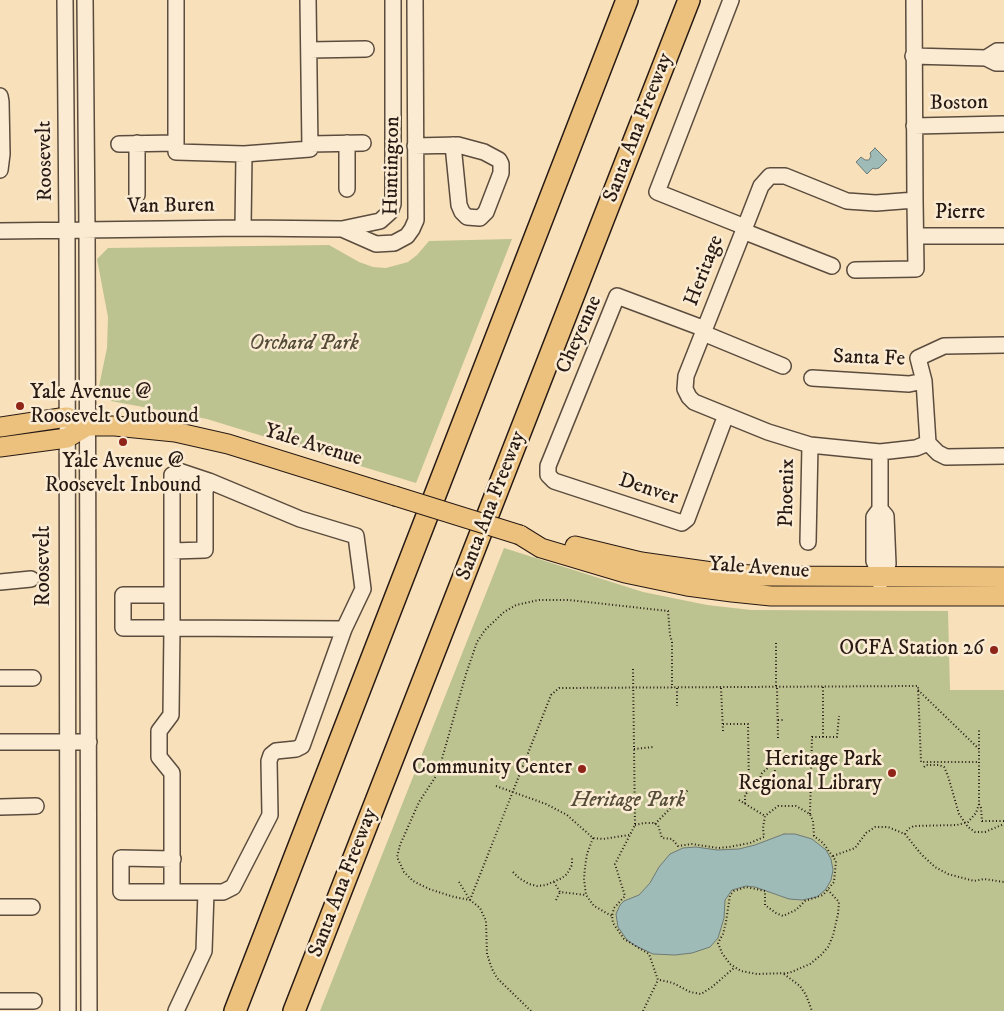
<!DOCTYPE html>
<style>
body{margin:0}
canvas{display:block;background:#f7e0ba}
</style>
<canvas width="1004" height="1011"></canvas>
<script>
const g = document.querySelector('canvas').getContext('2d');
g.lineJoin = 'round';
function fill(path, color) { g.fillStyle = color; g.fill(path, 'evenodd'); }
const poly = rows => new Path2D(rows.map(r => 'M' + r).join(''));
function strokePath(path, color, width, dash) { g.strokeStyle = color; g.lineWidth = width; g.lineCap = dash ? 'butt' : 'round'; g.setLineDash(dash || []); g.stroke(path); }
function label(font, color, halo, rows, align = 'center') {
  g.font = font + ' "IM FELL DW Pica",serif'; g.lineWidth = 5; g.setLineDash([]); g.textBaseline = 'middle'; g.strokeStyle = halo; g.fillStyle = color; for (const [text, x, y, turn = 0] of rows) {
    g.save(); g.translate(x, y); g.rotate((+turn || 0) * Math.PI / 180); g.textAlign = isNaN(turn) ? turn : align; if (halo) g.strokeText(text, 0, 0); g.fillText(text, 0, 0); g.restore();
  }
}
fill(poly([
 [512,239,416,483,207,419,111,401,98,391,107,348,108,317,97,259,108,248,329,245,359,262,373,267,386,268,408,262,417,255,429,241],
 [504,548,643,592,707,605,751,610,948,611,950,690,1004,690,1004,1011,320,1011]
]), '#bcc290');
const water = poly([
 [875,148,887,160,879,168,875,169,873,168,867,174,856,162,861,157,865,160,869,160,871,156,870,153,875,148],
 [784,834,795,834,812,839,826,850,831,859,833,870,831,880,826,889,817,897,802,900,789,899,755,887,746,886,732,890,725,900,724,918,718,938,710,947,692,953,675,955,653,954,634,945,627,940,618,927,616,914,620,905,624,901,639,895,650,883,659,867,670,854,683,848,696,847,717,850,739,849,755,845,784,834]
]);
fill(water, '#9fbbb8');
strokePath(water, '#6f7b76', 1);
const minor = poly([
 [65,0,67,230,68,1011],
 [85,0,87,229,89,1011],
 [176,0,176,152,244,154,310,149,308,0],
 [731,0,657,192,745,227],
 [914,0,915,200,876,203,847,201,785,176,770,176,761,186,745,227,686,376,685,389,689,397,694,402,768,432,810,445,880,452,916,448,928,443,924,381,918,358,944,346,1004,345],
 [309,50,366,49],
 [913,56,986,58,996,63,1004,63],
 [986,58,997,51,1004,51],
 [0,96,1,102,2,154,0,170],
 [914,126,1004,124],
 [347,143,347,189],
 [119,144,176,143],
 [310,144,363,143],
 [415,146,458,145,484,152,499,160,501,164,501,173,486,212,480,218,467,217,462,212,459,205,453,145],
 [137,195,137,143],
 [243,228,244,154],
 [342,229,376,244,394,243,407,236,412,229,416,220,415,0],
 [0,231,243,228,342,229,380,221,390,212,393,204,393,0],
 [743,231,832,266],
 [916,236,1004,236],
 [855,270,916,269,915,200],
 [705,329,617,296,548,466,548,475,554,481,682,523,687,519,726,415],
 [703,333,783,366],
 [812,378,909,384,924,381],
 [928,443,938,453,946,457,1004,456],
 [880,452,880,509,874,517,874,561,881,577],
 [880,509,886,516,888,564,881,577,880,583],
 [808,542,810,445],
 [172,551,205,550,205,491,209,481],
 [0,582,31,579],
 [171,595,123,595,123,628,172,628,344,629,363,589,356,536,300,519,209,481,179,471,172,475,172,628,171,715,159,731,159,757,172,773,172,891],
 [0,678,33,678],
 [0,742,89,742],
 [0,807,36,806],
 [173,859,121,858,121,892,223,892,233,887,270,815,269,761,271,755,276,751,296,749,302,746,344,629],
 [0,907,32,907],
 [0,1001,34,1001],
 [176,1011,204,951,206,892]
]);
const major = poly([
 [0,427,67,417,87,426,115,426,175,432,228,444,395,496],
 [0,447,67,438,87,426],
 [520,535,541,548,625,573,687,586,732,592,771,596,1004,596],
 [575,546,641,562,712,572,764,576,1004,577]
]);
const highway = poly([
 [235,1011,627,0],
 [294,1011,689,0]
]);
strokePath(minor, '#5b4c3e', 18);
strokePath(major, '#271a14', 21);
strokePath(highway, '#271a14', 24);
strokePath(poly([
 [776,643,776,688],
 [633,669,635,825,615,864,625,896,614,908,612,916,613,923,624,939,649,954,658,980,643,1011],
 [677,688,677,706],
 [721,688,723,731],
 [777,688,778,740],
 [918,690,979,749],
 [778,720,784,720],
 [723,724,748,724,749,790,745,795,745,804],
 [823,737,823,687],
 [634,749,653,747],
 [770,766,762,773,760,778,764,782,767,782,774,775,775,770],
 [440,767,462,775],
 [924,767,926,765,939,765,944,767,948,776,959,814,968,827,975,832,985,832,1004,824],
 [767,783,767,785,770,787,781,787,784,784,784,781,780,778,772,778],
 [496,786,546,804,567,815,593,838,603,839,629,835],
 [739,800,765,816],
 [979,804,981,808,982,821,1004,821],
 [810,814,812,737,837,737,839,716],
 [655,824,688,790],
 [635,825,644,823,653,823,658,825,662,838,672,839,678,846,692,844,718,848,729,847,750,843,764,837,763,828,765,816,778,806,796,806,810,814,813,821,814,836,823,843,836,861,834,882,823,895,805,901,796,910,783,916,776,913,765,905,765,891,746,887,734,891,730,895,726,922,723,934,718,943,722,953,730,964,741,971,757,974,789,973,810,964,821,955,828,947,833,936,838,914,839,902,828,890],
 [905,834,908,829,914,826,957,825,968,822,976,813,979,804,979,728],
 [593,838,587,854,585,867,584,879,586,895,594,906,612,916],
 [833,856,855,848,866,833,875,827,888,827,905,834,921,854,935,867,948,874,974,881,984,879,1004,882],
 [513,872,519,878,529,884,537,886,546,885,562,878,567,874,572,865,572,857],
 [459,882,470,900,551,695,559,688,918,686,921,762,979,762],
 [554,882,560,892,586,895],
 [556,900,560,892],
 [784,974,800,986,806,995,812,1011],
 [660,980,673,983,690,992,701,994,712,987,735,967],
 [531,1011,497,978,492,969,487,954,486,921,480,908,470,900,454,897,429,889,413,881,404,872,397,857,400,845,419,802,438,773,466,674,477,642,485,630,504,612,516,605,539,600,569,600,668,611,670,635,672,642,672,688]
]), '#271a14', 2, [1, 2.5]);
strokePath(minor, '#faebd2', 15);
strokePath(major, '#ecc07d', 19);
strokePath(highway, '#ecc07d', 21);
const majorBridge = poly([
 [395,496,520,535]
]);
strokePath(majorBridge, '#271a14', 21, []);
strokePath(majorBridge, '#ecc07d', 19);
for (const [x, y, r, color] of [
 [20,406,5,"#8f2418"],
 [123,442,5,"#8f2418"],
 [994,650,5,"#8f2418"],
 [582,769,5,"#8f2418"],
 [892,773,5,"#8f2418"]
]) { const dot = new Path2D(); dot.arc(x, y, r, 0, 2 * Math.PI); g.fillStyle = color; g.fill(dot); strokePath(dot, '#faebd2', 2); }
label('21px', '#271a14', '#faebd2', [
 ["Boston",959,104,-1],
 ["Santa Ana Freeway",639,128,-69],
 ["Roosevelt",46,161,-91],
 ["Huntington",393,166,-89],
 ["Van Buren",171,207,-1],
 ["Pierre",960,214],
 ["Heritage",705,271,-69],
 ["Cheyenne",580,335,-66],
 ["Santa Fe",869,359,2],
 ["Yale Avenue",313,446,17],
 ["Denver",648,490,18],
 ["Phoenix",788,493,-89],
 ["Santa Ana Freeway",492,506,-69],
 ["Roosevelt",45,566,-90],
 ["Yale Avenue",759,569,4],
 ["Santa Ana Freeway",344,883,-69]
]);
label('italic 21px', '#544c39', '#faebd2', [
 ["Orchard Park",304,345],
 ["Heritage Park",628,802]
]);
label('21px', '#271a14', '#faebd2', [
 ["Yale Avenue @",30,394,"left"],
 ["Roosevelt Outbound",30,418,"left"],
 ["Yale Avenue @",123,463,"center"],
 ["Roosevelt Inbound",123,487,"center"],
 ["OCFA Station 26",984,650],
 ["Heritage Park",882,761],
 ["Regional Library",882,785],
 ["Community Center",572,769]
], 'right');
</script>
